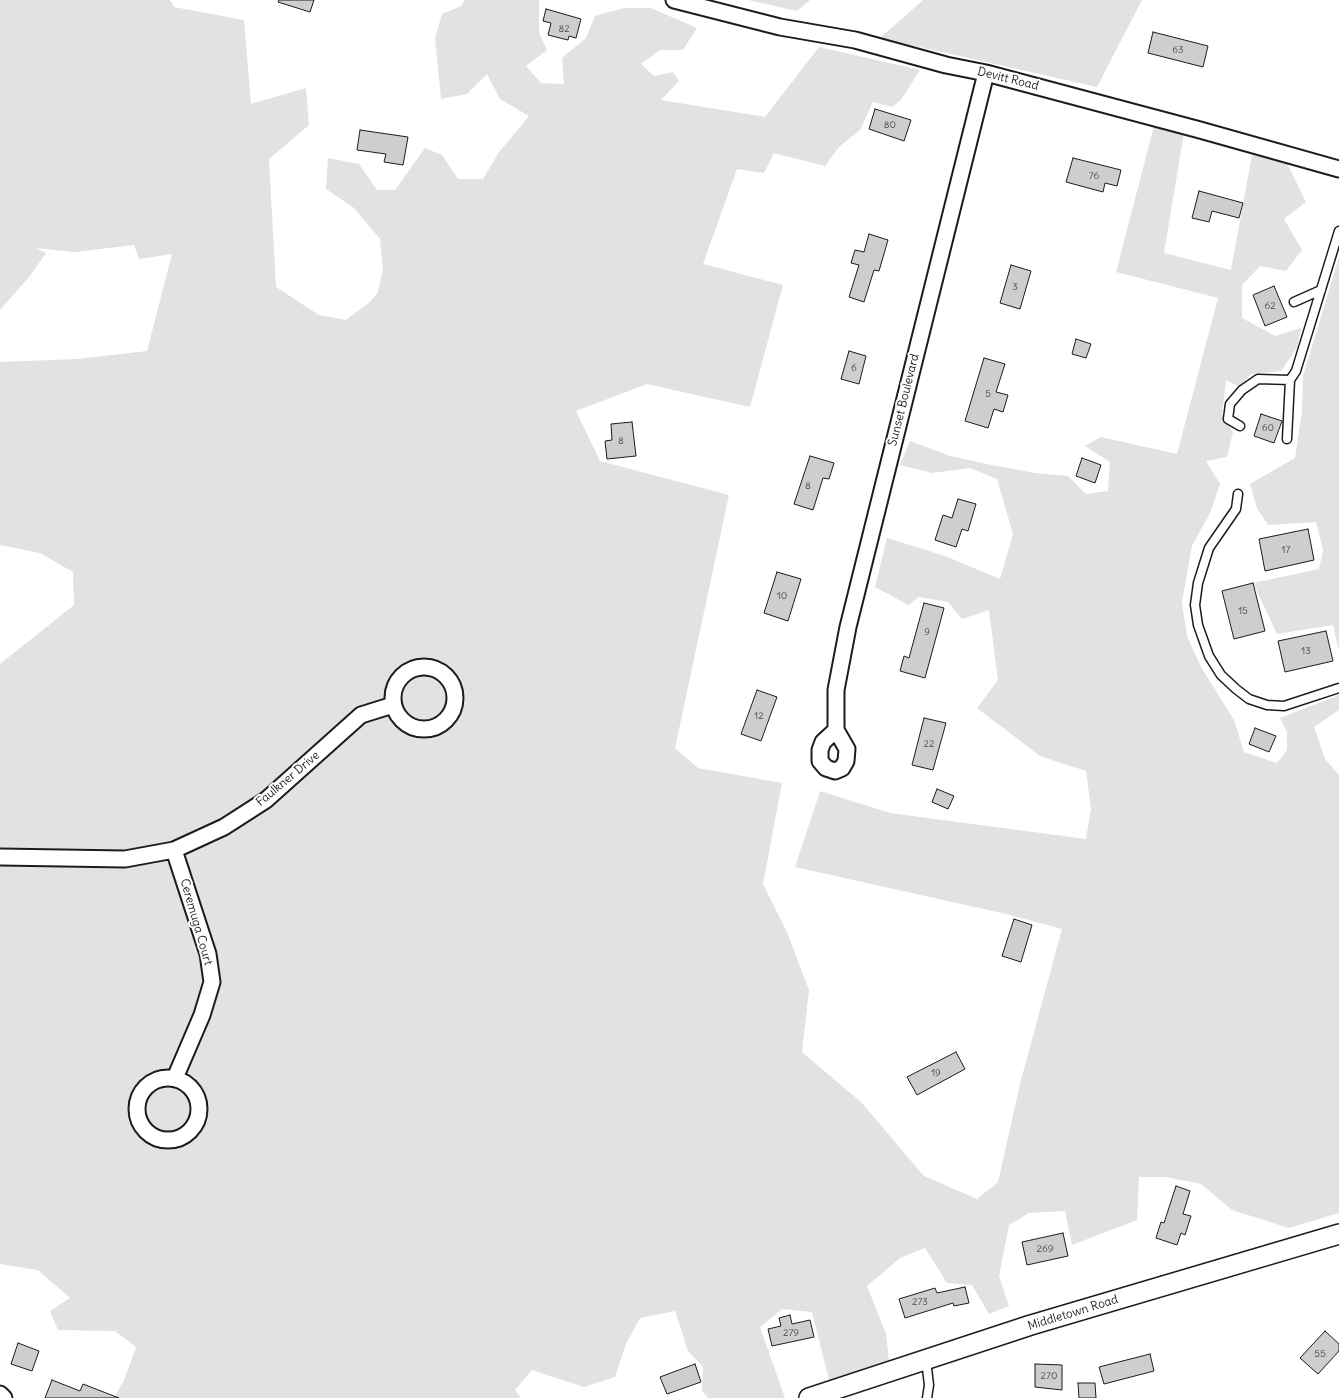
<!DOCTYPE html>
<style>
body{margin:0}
canvas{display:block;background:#fff}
</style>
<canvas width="1339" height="1398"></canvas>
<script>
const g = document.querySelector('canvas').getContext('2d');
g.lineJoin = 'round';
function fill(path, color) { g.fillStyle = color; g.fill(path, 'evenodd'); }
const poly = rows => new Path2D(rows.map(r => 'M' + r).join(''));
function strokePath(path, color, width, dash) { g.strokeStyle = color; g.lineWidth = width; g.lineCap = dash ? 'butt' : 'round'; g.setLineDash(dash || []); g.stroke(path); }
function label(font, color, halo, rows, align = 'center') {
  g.font = font + ' Delius,sans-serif'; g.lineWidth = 4; g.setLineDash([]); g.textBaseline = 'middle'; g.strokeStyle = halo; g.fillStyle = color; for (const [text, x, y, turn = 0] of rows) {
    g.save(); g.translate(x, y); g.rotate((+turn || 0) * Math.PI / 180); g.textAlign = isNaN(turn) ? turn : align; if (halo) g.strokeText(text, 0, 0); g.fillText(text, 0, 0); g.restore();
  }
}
fill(poly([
 [0,0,170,0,174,7,244,20,251,104,306,88,309,125,269,159,276,287,319,315,346,320,371,301,378,292,383,270,380,239,354,208,326,189,328,158,359,164,377,190,395,190,425,148,442,155,458,179,483,179,499,152,529,116,500,99,487,74,467,94,441,99,435,38,442,14,461,6,465,0,539,0,539,33,547,50,526,66,541,83,564,84,562,58,586,38,595,16,624,8,651,8,697,28,683,50,660,50,641,64,654,76,673,72,679,81,661,100,765,117,819,47,920,70,901,100,892,107,873,102,860,130,839,147,825,166,774,153,764,173,737,169,703,264,783,285,750,407,647,384,576,411,600,461,729,495,675,748,698,768,782,783,763,884,787,932,809,990,802,1052,861,1102,924,1176,977,1199,998,1182,1021,1080,1062,929,1006,914,795,867,820,791,890,813,1086,839,1091,809,1086,771,1040,756,977,708,998,680,989,610,962,619,948,602,919,597,908,605,875,587,887,538,945,556,1000,579,1013,534,997,479,970,468,932,473,900,465,910,441,950,456,992,465,1035,473,1068,476,1086,494,1108,491,1110,462,1085,446,1101,437,1177,454,1218,298,1116,272,1154,126,1184,133,1164,253,1231,270,1252,155,1286,161,1306,202,1284,219,1302,250,1286,271,1260,266,1242,285,1242,318,1275,336,1301,328,1297,348,1281,371,1252,374,1238,386,1226,380,1222,414,1233,432,1227,457,1206,461,1220,484,1210,513,1192,546,1182,602,1187,636,1201,667,1234,720,1244,752,1277,763,1287,750,1287,732,1280,718,1339,695,1339,710,1314,727,1325,759,1339,775,1339,1213,1289,1228,1232,1210,1201,1184,1165,1177,1139,1177,1137,1220,1072,1245,1065,1211,1029,1213,1009,1225,999,1276,1009,1306,989,1314,972,1285,947,1283,925,1248,900,1258,867,1286,886,1334,889,1361,830,1384,812,1312,782,1309,760,1327,785,1398,708,1398,702,1391,703,1367,688,1351,675,1311,640,1318,626,1344,615,1377,584,1387,532,1370,515,1390,521,1398,114,1398,124,1380,136,1347,115,1331,58,1330,50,1311,70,1298,38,1270,0,1264,0,664,74,605,73,572,40,553,0,545,0,362,77,359,147,351,172,254,139,259,134,245,75,252,36,248,46,253,30,276,0,310],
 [748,0,810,0,797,11],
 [923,0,1142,0,1097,87,880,38],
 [1339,257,1339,651,1333,625,1277,634,1253,583,1319,569,1323,550,1316,522,1268,525,1257,508,1250,484,1295,458,1302,411,1303,376]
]), '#e2e2e2');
const building = poly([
 [279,0,314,0,310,12,278,2,279,0],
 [546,9,581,19,576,38,569,36,568,40,548,35,551,23,543,21,546,9],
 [1153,32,1208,46,1203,67,1148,53,1153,32],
 [875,109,911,120,904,141,869,129,875,109],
 [360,130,408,137,403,165,384,162,386,154,357,150,360,130],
 [1073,158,1121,170,1117,186,1105,183,1103,192,1066,182,1073,158],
 [1199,191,1243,203,1239,218,1212,211,1209,222,1192,218,1199,191],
 [869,234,888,240,879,271,874,270,864,302,849,297,859,265,851,263,855,250,864,252,869,234],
 [1011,265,1031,271,1020,309,1000,303,1011,265],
 [1274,286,1287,317,1265,326,1253,295,1274,286],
 [1076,339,1091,344,1086,358,1072,354,1076,339],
 [849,351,866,356,859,384,841,379,849,351],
 [984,358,1005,364,996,392,1008,395,1003,412,994,409,988,428,965,421,984,358],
 [1261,414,1282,421,1274,443,1254,436,1261,414],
 [632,422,636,456,607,459,605,441,612,440,611,424,632,422],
 [810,456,834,463,829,479,823,478,813,510,794,504,810,456],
 [1082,458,1101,465,1095,483,1076,476,1082,458],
 [958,499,976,504,968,531,962,529,956,547,935,540,943,515,952,518,958,499],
 [1308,529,1314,560,1265,571,1259,539,1308,529],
 [777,572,801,579,788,621,764,613,777,572],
 [1253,583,1265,631,1234,639,1222,591,1253,583],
 [924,603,944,608,925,678,900,671,904,656,909,658,924,603],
 [1326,631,1333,661,1285,672,1278,641,1326,631],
 [757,690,777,697,761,741,741,734,757,690],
 [924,718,946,723,933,770,912,765,924,718],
 [1255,728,1276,736,1269,752,1249,744,1255,728],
 [937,789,954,796,948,809,932,802,937,789],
 [1014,919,1032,925,1021,962,1002,956,1014,919],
 [956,1052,965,1069,917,1095,907,1077,956,1052],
 [1176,1186,1190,1191,1183,1214,1191,1216,1185,1235,1181,1233,1177,1245,1156,1238,1161,1222,1164,1223,1176,1186],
 [1063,1233,1068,1256,1027,1265,1022,1242,1063,1233],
 [965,1287,969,1303,954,1306,953,1303,905,1318,899,1299,935,1288,937,1293,965,1287],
 [790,1315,792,1324,810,1320,814,1337,772,1346,768,1329,781,1326,779,1318,790,1315],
 [1325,1331,1339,1344,1339,1351,1318,1374,1300,1358,1325,1331],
 [18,1343,39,1351,32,1371,11,1364,18,1343],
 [1150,1354,1154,1371,1104,1384,1099,1367,1150,1354],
 [695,1364,701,1382,667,1394,660,1377,695,1364],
 [1035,1364,1062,1365,1062,1390,1035,1387,1035,1364],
 [52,1380,80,1391,83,1384,119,1398,45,1398,52,1380],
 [1078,1383,1095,1383,1096,1398,1079,1398,1078,1383]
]);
fill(building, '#cecece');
strokePath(building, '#1c1c1c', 1);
const service = poly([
 [1294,302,1321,290],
 [1240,426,1228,419,1230,404,1242,390,1258,379,1290,380,1296,371,1339,231],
 [1287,439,1290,380],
 [1238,494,1236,509,1209,548,1198,583,1195,605,1198,625,1209,656,1221,675,1236,689,1249,699,1267,705,1284,706,1339,688],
 [926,1360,929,1385,927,1398]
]);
const minor = poly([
 [674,0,780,27,855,40,946,65,986,73,1200,130,1339,169],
 '393 698a31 31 0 1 1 62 0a31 31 0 1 1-62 0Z',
 [836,730,836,690,848,627,986,73],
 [836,730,847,749,846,761,842,768,835,771,826,768,820,761,820,750,823,742,836,730],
 [174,850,208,954,212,982,202,1015,175,1078],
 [0,857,125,859,174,850,224,827,266,800,361,715,393,705],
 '137 1109a31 31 0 1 1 62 0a31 31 0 1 1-62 0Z',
 [0,1394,4,1398]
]);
const tertiary = poly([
 [809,1398,1031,1325,1339,1234]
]);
strokePath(service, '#1c1c1c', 11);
strokePath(minor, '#1c1c1c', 19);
strokePath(tertiary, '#1c1c1c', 22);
strokePath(service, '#fff', 8);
strokePath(minor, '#fff', 15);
strokePath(tertiary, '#fff', 19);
label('10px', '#484848', null, [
 ["82",564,29],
 ["63",1178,50],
 ["80",890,125],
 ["76",1094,176],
 ["3",1015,287],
 ["62",1270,306],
 ["6",854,368],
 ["5",988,394],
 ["60",1268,428],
 ["8",621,441],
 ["8",808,486],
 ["17",1286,550],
 ["10",782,596],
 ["15",1243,611],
 ["9",927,632],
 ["13",1306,651],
 ["12",759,716],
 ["22",929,744],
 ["19",936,1073],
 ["269",1045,1249],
 ["273",920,1302],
 ["279",791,1333],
 ["55",1320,1354],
 ["270",1049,1376]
]);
label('12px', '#1c1c1c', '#fff', [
 ["Devitt Road",1008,79,14],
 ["Sunset Boulevard",904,400,-76],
 ["Faulkner Drive",288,779,-40],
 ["Ceremuga Court",196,922,74],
 ["Middletown Road",1073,1313,-17]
]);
</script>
